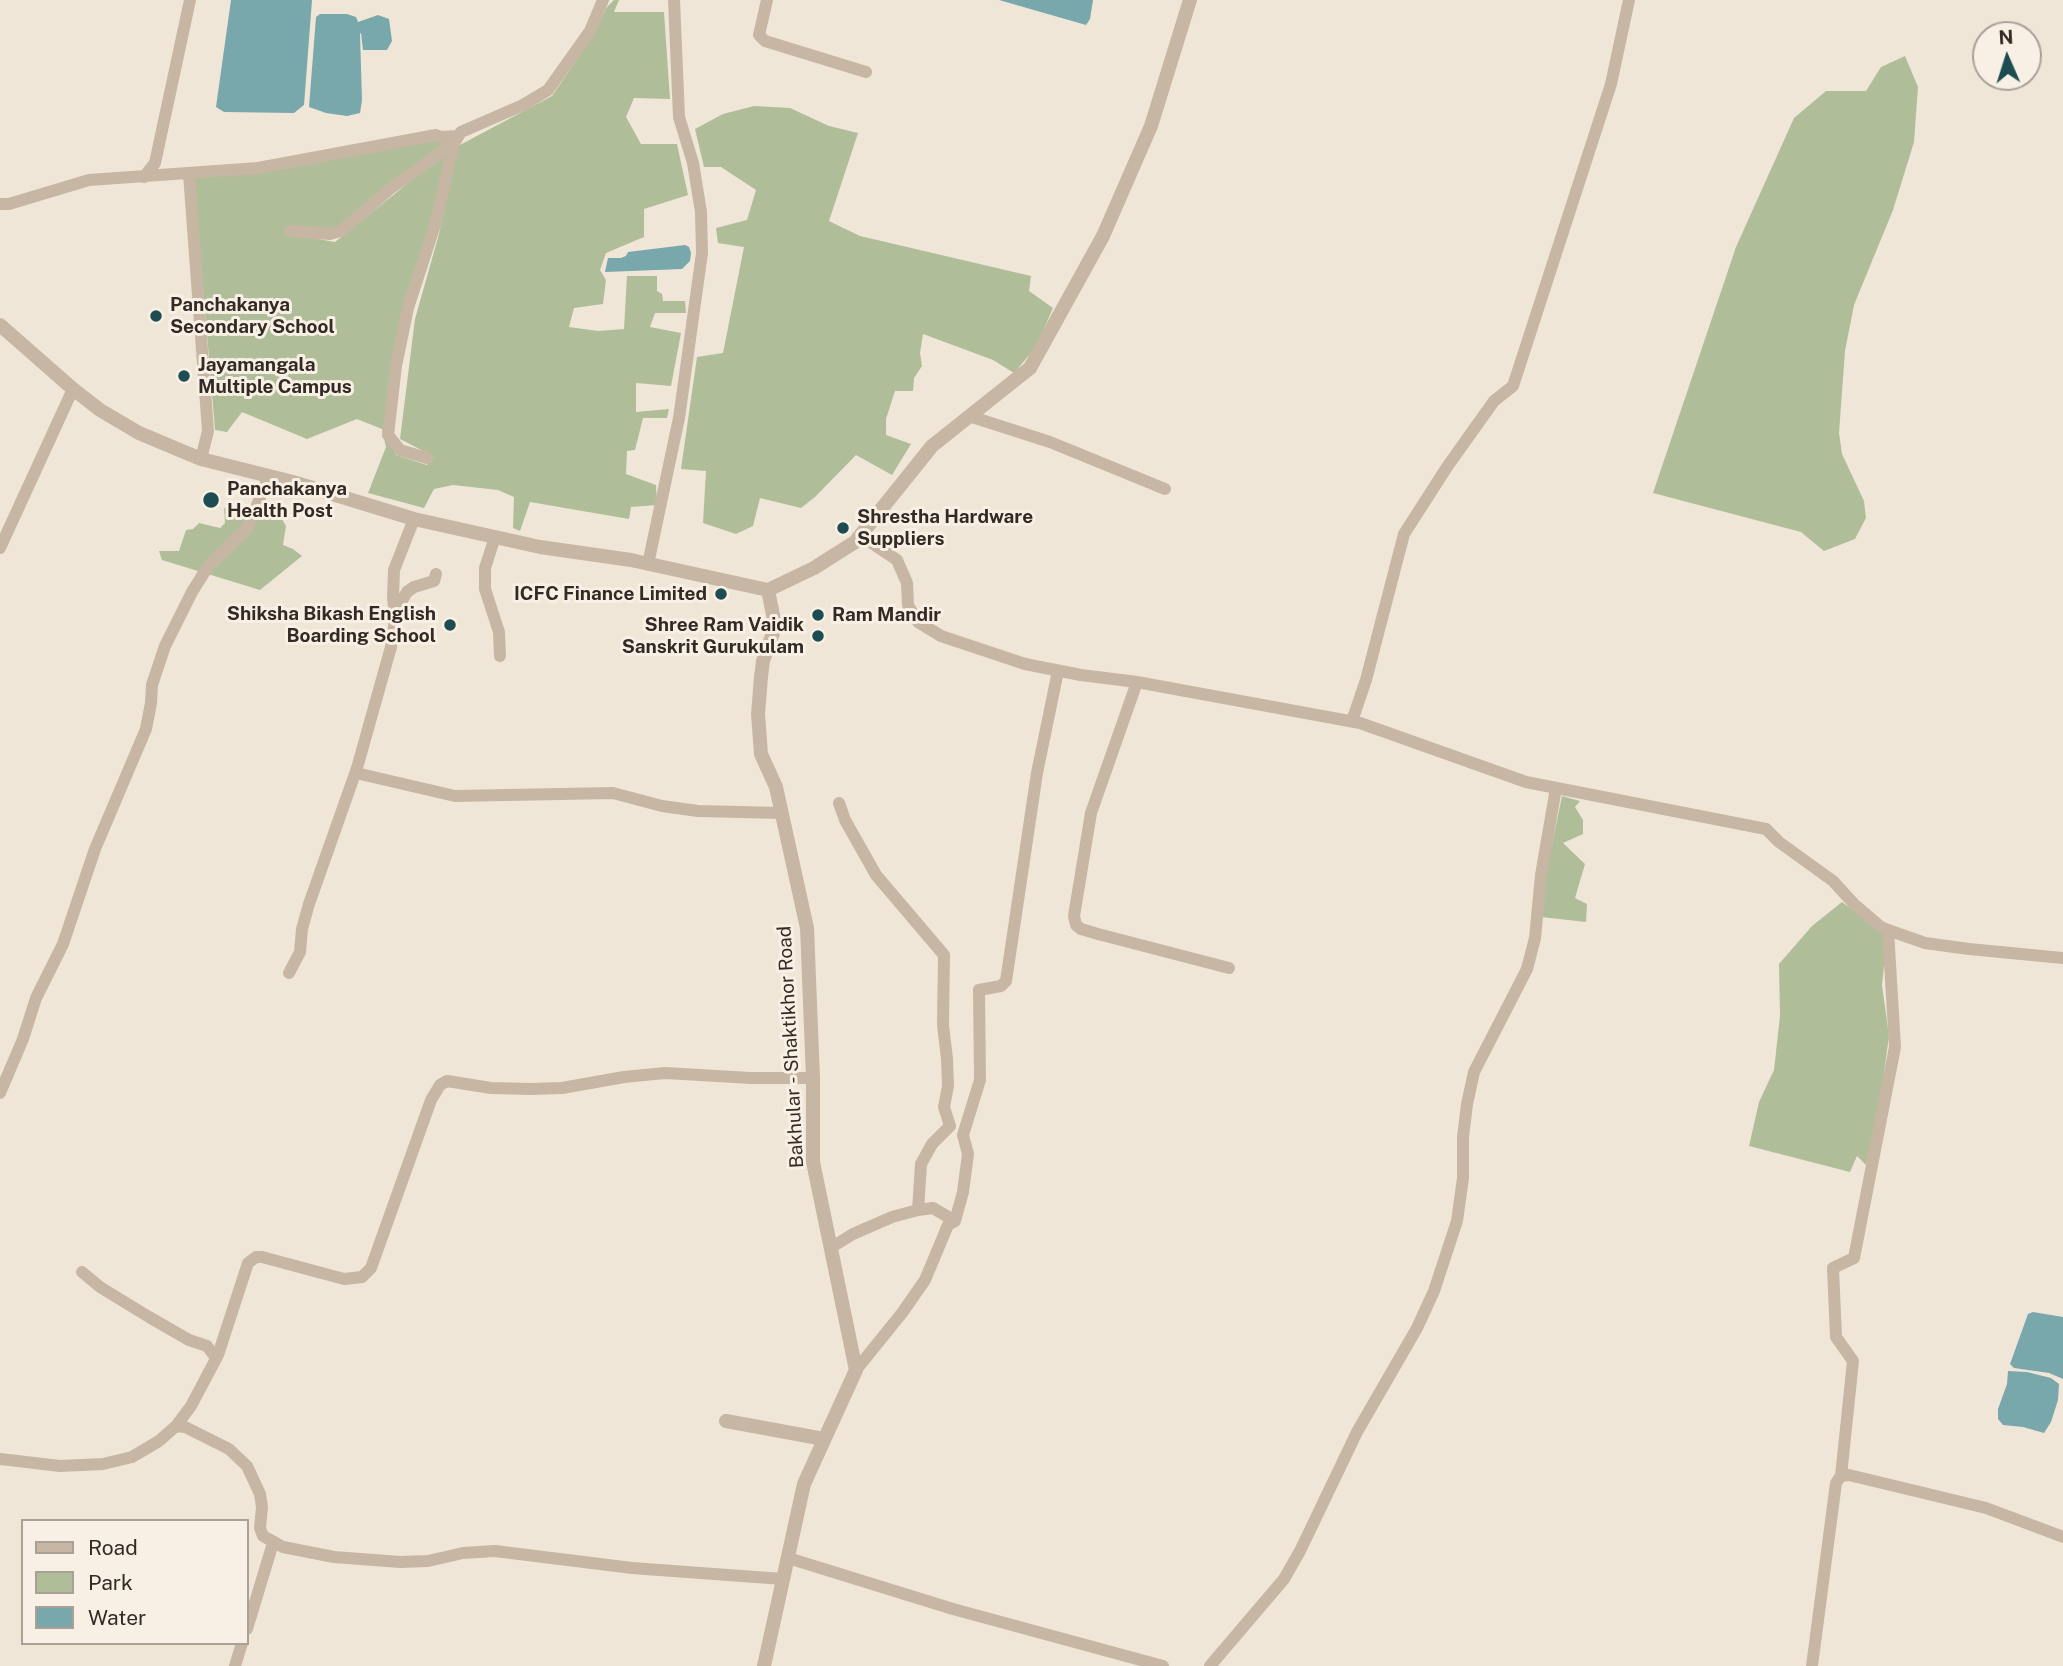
<!DOCTYPE html>
<style>
body{margin:0}
#map{position:relative;width:2063px;height:1666px;overflow:hidden;background:#f0e6d8;font-family:"Public Sans",sans-serif}
canvas{display:block}
.legend{position:absolute;left:21px;top:1519px;width:228px;height:126px;box-sizing:border-box;background:#f8f0e4;border:2px solid #a9a198;margin:0;padding:9px 12px;list-style:none;font-size:21px;color:#332a26}
.legend li{display:flex;align-items:center;gap:14px;height:35px}
.legend b{width:35px;border:2px solid #a9a198}
.north{position:absolute;left:1972px;top:21px;width:70px;height:70px;box-sizing:border-box;background:#f8f0e4;border:2px solid #a9a198;border-radius:50%;rotate:357deg;font-size:19px;font-weight:700;line-height:28px;text-align:center;color:#332a26}
.north::after{content:'';display:block;margin:auto;width:24px;height:32px;background:#1d4c52;clip-path:polygon(50% 0,100% 100%,50% 72%,0 100%)}
</style>
<div id="map">
<canvas width="2063" height="1666"></canvas>
<ul class="legend">
<li><b style="height:9px;background:#c7b6a4"></b>Road</li>
<li><b style="height:19px;background:#afbe99"></b>Park</li>
<li><b style="height:19px;background:#78a7ac"></b>Water</li>
</ul>
<div class="north">N</div>
</div>
<script>
const g = document.querySelector('canvas').getContext('2d');
g.lineJoin = 'round';
function fill(path, color) { g.fillStyle = color; g.fill(path, 'evenodd'); }
const poly = rows => new Path2D(rows.map(r => 'M' + r).join(''));
function strokePath(path, color, width, dash) { g.strokeStyle = color; g.lineWidth = width; g.lineCap = dash ? 'butt' : 'round'; g.setLineDash(dash || []); g.stroke(path); }
function label(font, color, halo, rows, align = 'center') {
  g.font = font + ' "Public Sans",sans-serif'; g.lineWidth = 6; g.setLineDash([]); g.textBaseline = 'middle'; g.strokeStyle = halo; g.fillStyle = color; for (const [text, x, y, turn = 0] of rows) {
    g.save(); g.translate(x, y); g.rotate((+turn || 0) * Math.PI / 180); g.textAlign = isNaN(turn) ? turn : align; if (halo) g.strokeText(text, 0, 0); g.fillText(text, 0, 0); g.restore();
  }
}
fill(poly([
 [614,0,619,0,614,12,664,12,670,99,634,98,626,117,641,144,677,144,688,195,644,209,644,237,606,253,600,270,606,280,603,304,574,308,569,327,598,331,624,329,627,276,657,276,657,291,662,294,663,301,685,301,686,313,655,313,650,327,681,333,671,386,636,383,636,412,669,409,667,418,643,418,635,450,627,451,626,474,656,485,657,505,631,507,629,519,530,502,520,531,513,528,514,497,498,490,453,485,434,489,424,508,368,493,386,447,382,429,357,419,307,439,242,412,227,432,215,430,194,178,435,138,450,140,336,229,289,226,284,233,335,242,448,151,385,432,396,455,427,465,433,456,400,439,415,319,439,234,458,146,552,96,590,40,607,7],
 [1905,56,1918,87,1914,142,1893,210,1854,305,1845,351,1839,433,1842,454,1864,501,1866,518,1855,539,1824,551,1801,532,1653,493,1736,247,1794,118,1826,91,1866,91,1881,67],
 [754,106,790,108,829,126,858,133,829,221,860,236,1031,276,1029,291,1053,308,1036,347,1014,373,993,360,923,334,920,353,922,366,914,378,913,391,895,391,886,419,886,435,911,444,892,475,856,455,815,497,801,508,760,498,753,526,736,534,703,523,706,471,681,469,697,357,723,353,744,247,718,243,716,228,747,220,756,190,721,167,704,167,695,129,723,114],
 [245,506,264,517,279,514,286,526,283,545,293,549,302,556,260,590,162,560,159,551,179,551,186,530,193,529,199,523,220,528,225,523,224,508],
 [1562,796,1580,801,1575,807,1583,820,1583,834,1563,843,1585,864,1575,898,1587,904,1586,922,1541,917,1547,869],
 [1842,902,1887,936,1882,985,1889,1036,1879,1109,1866,1165,1857,1156,1850,1172,1749,1146,1759,1102,1774,1070,1780,1016,1779,964,1812,926]
]), '#afbe99');
fill(poly([
 [231,0,312,0,304,105,294,113,224,112,216,107],
 [999,0,1093,0,1090,19,1086,25],
 [320,14,347,14,356,17,358,22,378,15,389,19,392,41,387,50,363,50,361,33,360,34,362,100,360,113,347,116,326,113,309,107,316,17],
 [685,245,689,247,691,253,690,261,682,269,605,272,608,258,621,258,626,256,628,252],
 [2033,1312,2063,1317,2063,1379,2049,1373,2014,1368,2010,1364,2028,1314],
 [2008,1371,2027,1372,2051,1378,2059,1384,2058,1400,2051,1422,2044,1433,2023,1427,2003,1425,1998,1419,1998,1409,2007,1384]
]), '#78a7ac');
strokePath(poly([
 [767,0,759,35,765,41,866,72],
 [189,174,208,431,201,459],
 [144,177,155,163,190,0],
 [0,204,9,204,89,180,258,168,436,135,441,137,458,136],
 [290,231,330,234,341,231,390,189,454,143],
 [969,416,1050,442,1165,489],
 [427,458,400,450,388,435,396,366,408,308,435,225,454,143,461,132,523,105,548,90,590,31,603,0],
 [860,535,897,560,907,583,908,605,918,622,941,636,1025,664,1081,675,1137,682,1360,723,1526,782,1766,829,1779,842,1833,881,1854,904,1881,927,1888,930,1925,943,1969,949,2063,958],
 [495,537,485,568,485,589,499,632,500,656],
 [0,548,73,389],
 [648,564,679,418,702,253,701,212,693,163,679,117,674,0],
 [396,611,407,592,414,587,434,581,436,574],
 [1137,682,1091,813,1074,916,1076,925,1081,929,1098,934,1229,968],
 [1352,721,1366,680,1404,534,1447,467,1494,401,1513,386,1611,84,1629,0],
 [356,773,455,796,613,793,662,806,698,811,781,813],
 [839,803,845,820,876,875,944,955,943,1025,947,1059,948,1086,944,1107,950,1126,932,1144,921,1164,918,1210],
 [289,973,300,952,302,929,309,904,357,768,391,647,395,619,393,597,394,570,414,519],
 [0,1093,23,1039,36,998,63,944,95,849,146,729,151,703,152,685,165,646,192,592,207,568,248,527,269,476],
 [832,1247,853,1234,892,1217,918,1210,933,1208,955,1221],
 [82,1272,100,1287,149,1317,189,1340,207,1346,216,1358],
 [856,1370,902,1313,925,1280,948,1225,955,1221,963,1192,968,1154,963,1135,980,1080,979,990,1001,986,1006,981,1037,773,1058,671],
 [176,1426,185,1427,229,1449,247,1466,260,1494,262,1507,260,1528,263,1536,283,1547,334,1557,400,1562,428,1561,463,1553,495,1551,632,1568,783,1579],
 [0,1459,60,1466,103,1464,132,1457,159,1441,176,1426,191,1406,218,1355,248,1263,256,1257,262,1257,344,1279,362,1277,371,1268,431,1100,440,1085,447,1081,491,1088,531,1089,562,1088,624,1077,665,1073,751,1078,813,1078],
 [1841,1476,1853,1361,1836,1337,1833,1268,1854,1258,1895,1047,1888,930],
 [788,1558,953,1609,1163,1666],
 [247,1629,273,1543],
 [235,1666,242,1643],
 [1210,1666,1284,1579,1300,1551,1357,1432,1417,1328,1434,1291,1457,1221,1463,1178,1463,1137,1467,1104,1474,1072,1527,969,1535,938,1541,875,1556,788],
 [1812,1666,1836,1483,1841,1476,1849,1475,1874,1481,1986,1508,2063,1537]
]), '#c7b6a4', 12);
strokePath(poly([
 [0,325,73,389,100,410,139,433,201,459,293,482,414,519,540,547,631,560,768,590],
 [768,590,814,568,855,542,932,446,1030,368,1103,236,1151,126,1190,0],
 [726,1421,824,1439],
 [764,1666,804,1484,856,1370,813,1162,813,1078,807,928,776,787,761,754,758,714,761,677,763,661,773,633,774,620,768,590]
]), '#c7b6a4', 14);
for (const [x, y, r, color] of [
 [156,316,7,"#1d4c52"],
 [184,376,7,"#1d4c52"],
 [211,500,9,"#1d4c52"],
 [843,528,7,"#1d4c52"],
 [721,594,7,"#1d4c52"],
 [818,615,7,"#1d4c52"],
 [450,625,7,"#1d4c52"],
 [818,636,7,"#1d4c52"]
]) { const dot = new Path2D(); dot.arc(x, y, r, 0, 2 * Math.PI); g.fillStyle = color; g.fill(dot); strokePath(dot, '#f8f0e4', 2.5); }
label('bold 19px', '#332a26', '#f8f0e4', [
 ["Panchakanya",170,305],
 ["Secondary School",170,327],
 ["Jayamangala",198,365],
 ["Multiple Campus",198,387],
 ["Panchakanya",227,489],
 ["Health Post",227,511],
 ["Shrestha Hardware",857,517],
 ["Suppliers",857,539],
 ["ICFC Finance Limited",707,594,"right"],
 ["Shiksha Bikash English",436,614,"right"],
 ["Boarding School",436,636,"right"],
 ["Ram Mandir",832,615],
 ["Shree Ram Vaidik",804,625,"right"],
 ["Sanskrit Gurukulam",804,647,"right"]
], 'left');
label('19px', '#332a26', '#f8f0e4', [
 ["Bakhular - Shaktikhor Road",791,1047,-93]
]);
</script>
